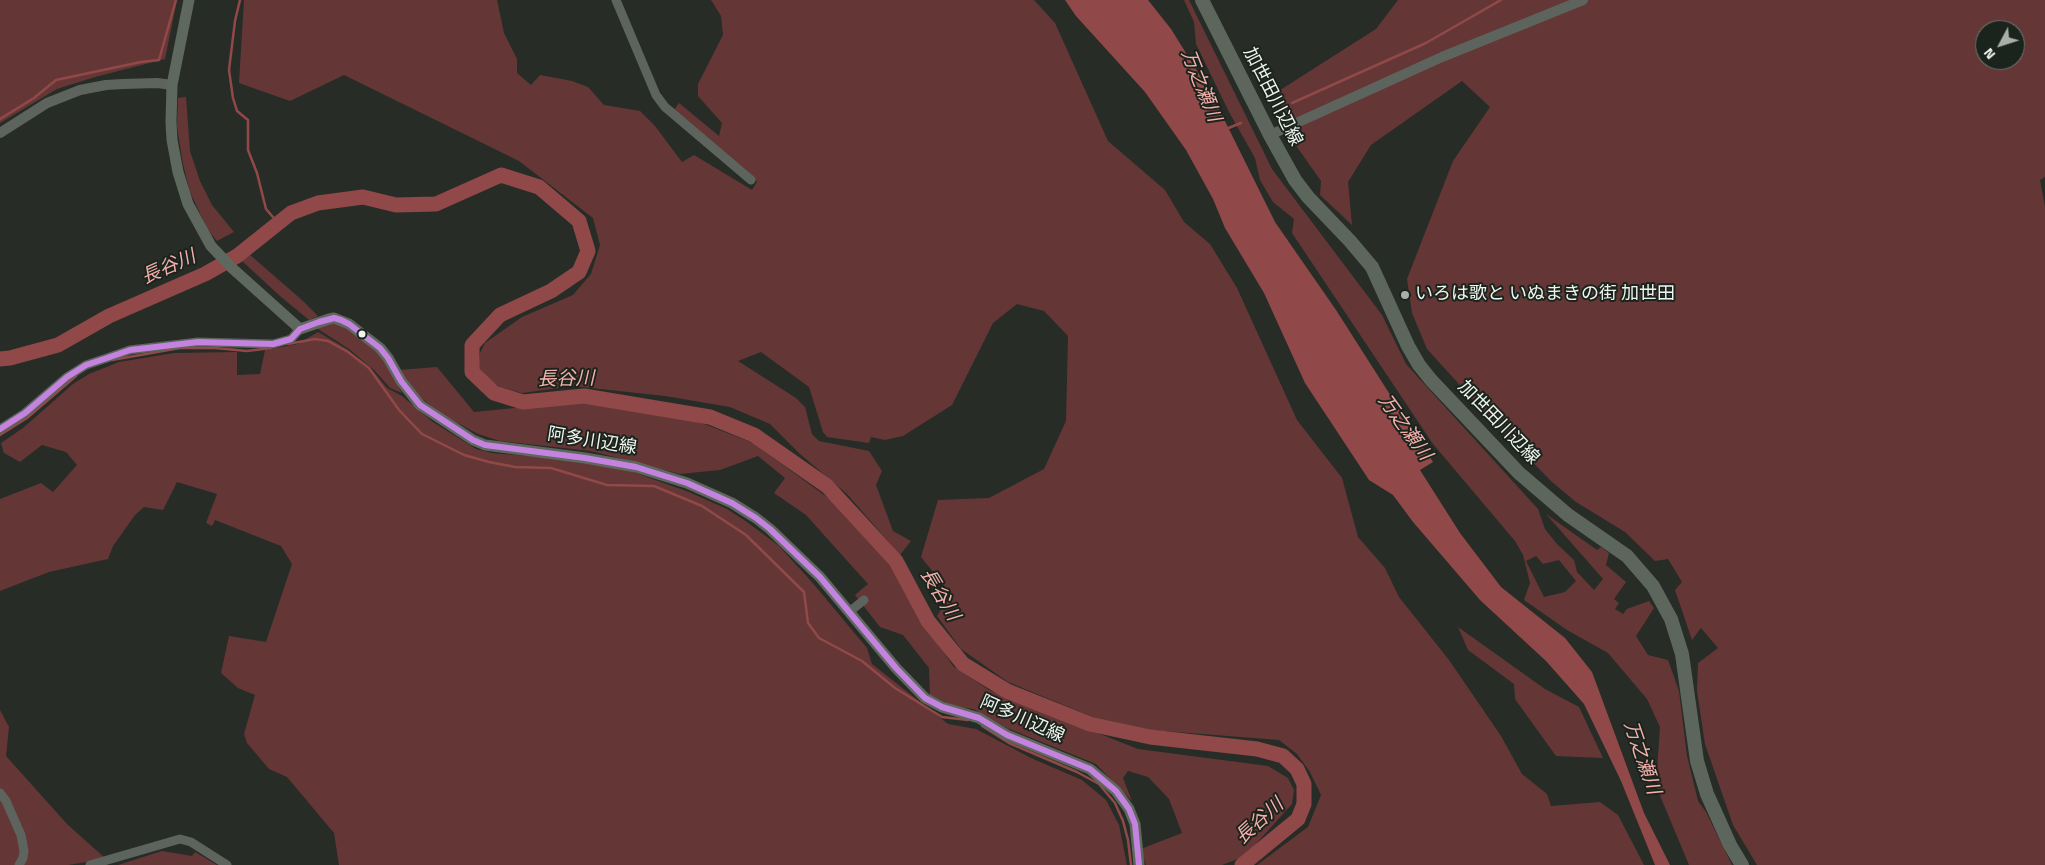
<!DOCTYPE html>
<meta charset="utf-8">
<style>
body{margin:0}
#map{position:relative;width:2045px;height:865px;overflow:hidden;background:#272c27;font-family:"Titillium Web",sans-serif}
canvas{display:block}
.north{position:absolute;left:1975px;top:20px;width:50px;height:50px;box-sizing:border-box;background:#1b241c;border:1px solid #6f7770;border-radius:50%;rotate:230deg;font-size:14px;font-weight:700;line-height:20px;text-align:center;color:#eef4ef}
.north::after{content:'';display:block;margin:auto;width:18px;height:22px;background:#a8aea9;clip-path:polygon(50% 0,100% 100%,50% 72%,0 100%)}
</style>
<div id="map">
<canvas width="2045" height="865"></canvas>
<div class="north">N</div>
</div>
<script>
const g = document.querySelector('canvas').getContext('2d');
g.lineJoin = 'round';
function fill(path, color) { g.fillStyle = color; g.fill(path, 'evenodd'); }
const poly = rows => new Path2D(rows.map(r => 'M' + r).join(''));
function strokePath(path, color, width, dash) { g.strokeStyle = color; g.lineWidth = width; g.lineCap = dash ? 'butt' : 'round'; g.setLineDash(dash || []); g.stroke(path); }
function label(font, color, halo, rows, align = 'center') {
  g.font = font + ' "Titillium Web","Noto Sans JP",sans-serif'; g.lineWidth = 4; g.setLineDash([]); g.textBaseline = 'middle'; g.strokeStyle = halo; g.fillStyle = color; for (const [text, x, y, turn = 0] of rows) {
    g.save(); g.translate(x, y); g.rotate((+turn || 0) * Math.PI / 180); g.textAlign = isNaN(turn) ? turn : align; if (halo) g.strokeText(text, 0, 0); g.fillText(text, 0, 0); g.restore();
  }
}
fill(poly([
 [0,0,177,0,165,59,95,77,57,89,0,123],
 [244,0,497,0,504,33,517,59,517,73,531,85,540,75,572,81,588,87,604,105,640,111,655,126,682,162,694,155,752,190,757,182,747,171,674,110,679,103,719,136,722,123,698,96,698,84,723,35,721,16,711,0,1034,0,1055,23,1108,141,1165,190,1184,222,1210,244,1237,288,1297,420,1342,478,1358,537,1385,568,1399,597,1449,660,1501,736,1522,774,1547,794,1551,806,1600,802,1618,815,1644,865,1257,865,1308,827,1321,795,1310,772,1297,754,1279,740,1151,730,1093,717,1008,682,961,649,937,616,951,594,921,557,938,500,989,498,1044,469,1066,421,1068,336,1044,311,1017,304,993,323,952,405,903,436,885,440,871,437,869,443,827,437,823,432,809,387,761,352,738,361,796,398,805,407,812,434,819,441,869,451,882,471,876,485,893,531,911,541,900,555,847,494,800,454,770,424,730,407,665,396,573,386,522,393,500,387,486,379,478,370,480,353,485,343,522,317,573,295,591,274,600,245,593,218,519,161,344,75,290,101,239,83],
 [1184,0,1189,0,1272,169,1382,315,1406,364,1538,509,1545,529,1557,544,1574,560,1577,572,1594,590,1603,579,1546,514,1597,550,1601,547,1609,553,1606,565,1626,582,1614,599,1619,603,1615,609,1623,614,1627,609,1649,601,1654,608,1636,636,1648,655,1668,660,1679,691,1687,756,1698,801,1706,812,1732,865,1689,865,1656,786,1660,727,1647,699,1608,653,1567,630,1524,600,1530,583,1523,555,1515,541,1433,444,1292,233,1294,219,1273,202,1260,180,1255,158,1229,112,1196,44,1194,22],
 [1536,556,1543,564,1559,560,1576,581,1565,592,1544,597,1526,561],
 [1398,0,2045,0,2045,177,2040,180,2045,207,2045,865,1757,865,1733,825,1705,744,1697,691,1698,663,1718,648,1701,628,1692,640,1675,590,1682,582,1668,559,1655,561,1625,532,1576,502,1552,482,1498,427,1427,349,1412,313,1407,279,1453,161,1490,107,1462,81,1371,145,1348,182,1352,225,1320,195,1321,181,1290,137,1277,92,1376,29],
 [1985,30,2015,30,2015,60,1985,60],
 [186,97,190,151,200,181,212,205,234,232,217,241,208,230,190,192,183,164,177,127,178,98],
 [249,254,303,301,318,316,309,320,280,296,241,260],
 [330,323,342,325,373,346,382,358,402,393,390,388,375,371,349,349,315,327],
 [318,332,347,349,374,372,387,388,402,396,433,422,476,449,492,453,576,460,622,468,689,492,727,509,747,522,779,546,811,581,867,648,872,664,948,724,976,729,1031,758,1082,780,1106,800,1119,825,1127,865,339,865,334,833,287,777,269,769,247,743,244,734,255,695,238,688,221,673,229,636,266,642,292,564,281,546,215,520,212,526,206,523,217,494,177,482,163,510,144,507,135,515,113,546,108,559,49,572,0,591,0,499,41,483,53,492,77,465,66,452,42,445,20,462,4,453,1,443,23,428,73,384,89,374,119,362,174,353,237,352,237,375,260,374,265,350,298,344],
 [437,367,474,412,578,402,694,420,753,443,831,500,888,560,923,622,953,666,989,690,1138,749,1268,766,1288,778,1294,790,1292,804,1245,856,1222,865,1146,865,1141,849,1182,833,1169,799,1148,777,1128,771,1123,778,1132,801,1096,764,1007,728,973,709,956,707,930,695,929,668,903,635,880,627,855,595,868,584,806,515,774,493,785,478,758,456,720,470,680,474,591,451,500,441,478,434,443,415,416,394,399,370],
 [1458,627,1545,689,1579,707,1603,758,1556,756,1515,699,1514,684,1468,650],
 [0,710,9,727,6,756,67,824,106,859,68,865,0,865],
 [162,851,192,856,195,852,217,865,118,865]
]), '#643736');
fill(poly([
 [1065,0,1148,0,1171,29,1212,95,1275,222,1336,310,1433,462,1420,470,1460,533,1501,587,1565,638,1592,672,1644,813,1670,865,1655,865,1621,781,1584,704,1546,661,1480,600,1413,522,1393,495,1369,480,1305,383,1264,293,1225,228,1213,199,1186,150,1145,92,1076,16]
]), '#904948');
strokePath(poly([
 [240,0,235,21,229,70,233,98,237,111,248,120,248,150,257,173,266,209,278,223],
 [1292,103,1426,43,1501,0],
 [0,119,34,98,56,80,141,62,159,60,176,0],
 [1226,129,1241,123],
 [288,344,315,339,328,341,348,352,369,368,399,410,422,434,464,455,489,462,515,467,551,468,607,485,654,486,702,506,746,535,804,592,808,623,819,638,862,661,895,688,942,717,968,720],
 [112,360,180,348,215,348,247,351,271,348],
 [0,435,27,418,76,376],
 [982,726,1009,743,1077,772,1099,784,1115,803,1123,821,1128,840,1131,865]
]), '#904948', 2.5);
strokePath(poly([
 [0,359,10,358,58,345,109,316,205,274,237,256,291,213,318,203,363,197,396,205,436,204,501,175,539,187,579,221,588,251,579,272,551,291,500,315,472,345,472,372,494,393,523,402,584,396,710,417,754,435,827,486,896,561,928,621,963,664,1007,691,1090,724,1150,737,1257,749,1283,756,1297,769,1304,784,1304,804,1298,819,1242,865]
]), '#904948', 15);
strokePath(poly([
 [616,0,656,95,665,107,751,180],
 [0,429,25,413,67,377,86,365,107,358,130,350,198,342,273,344,291,339,300,329],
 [849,612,864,600],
 [0,793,6,801,21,835,24,851,23,858,19,865],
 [90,865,180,839,191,842,227,865]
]), '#5d645d', 9);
strokePath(poly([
 [0,133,47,103,80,90,106,85,123,84,157,83,172,85],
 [1270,135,1442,57,1583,0]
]), '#5d645d', 10);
strokePath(poly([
 [189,0,172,85,171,122,172,140,178,172,188,204,211,246,232,268,300,329,329,319,334,318,349,324,380,348,388,358,401,381,420,405,473,440,485,445,585,458,636,467,687,483,732,503,756,518,770,529,820,577,896,668,925,698,942,707,979,718,1007,735,1090,769,1116,791,1129,809,1135,824,1139,865]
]), '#5e685e', 11);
strokePath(poly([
 [1202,0,1270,135,1295,180,1308,197,1350,241,1372,267,1408,346,1419,365,1431,380,1519,473,1568,515,1627,556,1653,586,1671,619,1682,654,1697,761,1707,794,1730,845,1742,865]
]), '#5d665d', 14);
strokePath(poly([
 [0,429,25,413,67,377,86,365,107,358,130,350,198,342,273,344,291,339,300,329,319,322,334,318,341,320,349,324,380,348,388,358,401,381,420,405,473,440,485,445,585,458,636,467,687,483,732,503,756,518,770,529,820,577,896,668,925,698,942,707,979,718,1007,735,1090,769,1116,791,1129,809,1135,824,1139,865]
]), '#c483df', 6);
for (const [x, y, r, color] of [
 [1405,295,5,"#a8aea9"],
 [362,334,4.5,"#eef4ef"]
]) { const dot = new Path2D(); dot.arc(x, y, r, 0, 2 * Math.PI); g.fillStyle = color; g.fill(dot); strokePath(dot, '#1b241c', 2); }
label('18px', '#eef4ef', '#1b241c', [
 ["加世田川辺線",1272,97,63],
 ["加世田川辺線",1498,423,46],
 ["阿多川辺線",592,442,9],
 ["阿多川辺線",1022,720,24]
]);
label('18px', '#eef4ef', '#1b241c', [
 ["いろは歌と いぬまきの街 加世田",1415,295]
], 'left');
label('italic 19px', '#f5b0ad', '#1b241c', [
 ["万之瀬川",1200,86,68],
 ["長谷川",169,268,-24],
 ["長谷川",566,380,-1],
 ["万之瀬川",1404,428,54],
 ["長谷川",939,595,59],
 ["万之瀬川",1641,758,71],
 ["長谷川",1260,822,-42]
]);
</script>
